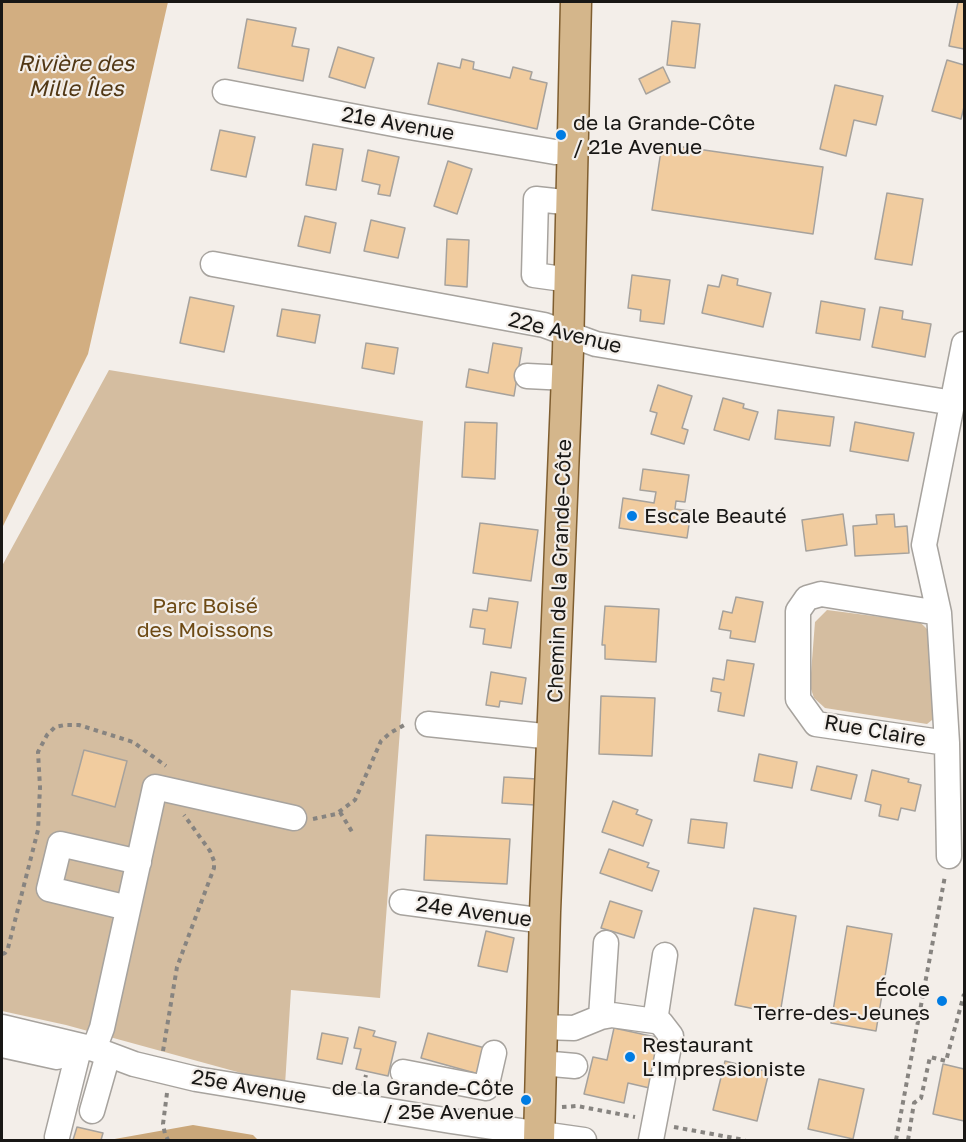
<!DOCTYPE html>
<meta charset="utf-8">
<style>
body{margin:0}
#map{position:relative;width:966px;height:1142px;overflow:hidden;background:#f3eee9;font-family:"Golos Text",sans-serif}
canvas{display:block}
.frame{position:absolute;inset:0;border:3px solid #181715;pointer-events:none}
</style>
<div id="map">
<canvas width="966" height="1142"></canvas>
<div class="frame"></div>
</div>
<script>
const g = document.querySelector('canvas').getContext('2d');
g.lineJoin = 'round';
function fill(path, color) { g.fillStyle = color; g.fill(path, 'evenodd'); }
const poly = rows => new Path2D(rows.map(r => 'M' + r).join(''));
function strokePath(path, color, width, dash) { g.strokeStyle = color; g.lineWidth = width; g.lineCap = dash ? 'butt' : 'round'; g.setLineDash(dash || []); g.stroke(path); }
function label(font, color, halo, rows, align = 'center') {
  g.font = font + ' "Golos Text",sans-serif'; g.lineWidth = 4.5; g.setLineDash([]); g.textBaseline = 'middle'; g.strokeStyle = halo; g.fillStyle = color; for (const [text, x, y, turn = 0] of rows) {
    g.save(); g.translate(x, y); g.rotate((+turn || 0) * Math.PI / 180); g.textAlign = isNaN(turn) ? turn : align; if (halo) g.strokeText(text, 0, 0); g.fillText(text, 0, 0); g.restore();
  }
}
fill(poly([
 [109,370,423,421,380,998,291,990,285,1085,66,1025,2,1011,2,566],
 [827,610,920,622,931,633,937,716,927,724,825,708,814,698,810,686,815,622]
]), '#d4bda0');
fill(poly([
 [193,1125,253,1135,258,1140,109,1140]
]), '#caa77a');
fill(poly([
 [2,2,168,2,88,354,2,528]
]), '#d2ae81');
const building = poly([
 [958,2,964,2,964,49,949,46,958,2],
 [247,19,296,28,292,46,309,49,303,81,238,68,247,19],
 [672,21,700,24,695,68,667,65,672,21],
 [338,47,374,58,365,88,329,77,338,47],
 [462,59,474,62,473,69,510,78,513,67,532,72,530,79,547,83,537,129,428,104,438,63,460,68,462,59],
 [947,60,964,65,964,107,961,119,932,111,947,60],
 [663,67,670,82,646,94,639,79,663,67],
 [835,85,883,96,876,125,854,120,846,156,820,149,835,85],
 [220,130,255,137,246,177,211,170,220,130],
 [313,144,343,149,336,190,306,185,313,144],
 [662,144,823,167,813,234,652,210,662,144],
 [368,150,399,157,390,196,378,194,380,185,362,181,368,150],
 [448,161,472,169,457,214,434,206,448,161],
 [887,193,923,199,912,265,875,259,887,193],
 [305,216,336,223,330,253,298,246,305,216],
 [371,220,405,228,398,258,364,251,371,220],
 [447,239,469,240,467,287,445,285,447,239],
 [632,275,670,280,664,324,640,321,641,310,628,308,632,275],
 [722,275,738,279,737,285,771,293,763,327,702,313,708,285,719,287,722,275],
 [190,297,234,306,224,352,180,343,190,297],
 [821,301,865,309,860,340,816,333,821,301],
 [880,307,903,311,902,319,931,324,925,357,872,347,880,307],
 [282,309,320,315,315,343,277,336,282,309],
 [366,343,398,348,394,374,362,368,366,343],
 [493,343,522,348,514,396,466,387,469,369,488,373,493,343],
 [658,385,692,396,682,428,688,430,684,444,651,434,657,413,650,411,658,385],
 [723,398,744,404,743,408,758,412,749,440,714,430,723,398],
 [778,410,834,417,830,446,775,439,778,410],
 [465,422,497,423,495,479,462,477,465,422],
 [855,422,914,433,908,461,850,451,855,422],
 [643,469,689,475,685,502,676,501,675,509,691,511,687,538,619,528,623,498,654,503,656,492,640,490,643,469],
 [843,514,847,545,806,551,802,520,843,514],
 [894,514,895,527,907,526,909,553,855,556,853,526,877,524,876,515,894,514],
 [480,523,538,530,531,581,473,573,480,523],
 [736,597,763,602,755,642,730,638,731,631,719,629,723,611,732,613,736,597],
 [489,598,518,602,511,648,483,644,485,629,470,627,473,609,487,611,489,598],
 [605,606,659,609,656,662,605,659,605,645,602,645,605,606],
 [727,660,754,664,744,716,718,711,721,693,711,691,713,678,724,680,727,660],
 [491,672,526,678,522,704,500,701,499,707,486,705,491,672],
 [601,696,655,698,652,756,599,754,601,696],
 [84,750,127,761,115,807,72,795,84,750],
 [759,754,797,762,792,788,754,781,759,754],
 [817,766,857,775,851,799,811,790,817,766],
 [872,770,909,779,908,782,921,785,915,811,901,808,898,820,879,816,881,805,865,801,872,770],
 [504,777,537,779,535,805,502,803,504,777],
 [613,801,638,810,636,814,652,820,643,846,602,832,613,801],
 [691,819,727,823,724,848,688,843,691,819],
 [426,835,510,839,507,884,424,880,426,835],
 [609,849,649,863,647,867,659,871,652,891,600,873,609,849],
 [610,901,642,911,634,938,601,928,610,901],
 [754,908,796,916,780,1014,735,1005,754,908],
 [847,926,892,934,876,1031,831,1023,847,926],
 [486,931,514,938,507,972,478,966,486,931],
 [359,1027,375,1031,373,1036,396,1042,388,1076,356,1069,361,1049,354,1048,359,1027],
 [614,1028,669,1040,658,1090,628,1083,624,1103,584,1094,593,1057,607,1060,614,1028],
 [322,1033,348,1038,342,1064,317,1059,322,1033],
 [428,1033,489,1049,482,1075,421,1058,428,1033],
 [725,1061,769,1072,757,1121,713,1110,725,1061],
 [943,1064,964,1069,964,1121,933,1114,943,1064],
 [819,1079,864,1089,853,1139,808,1129,819,1079],
 [77,1127,103,1133,101,1140,73,1140,77,1127]
]);
fill(building, '#f1cc9f');
strokePath(building, '#a6a29d', 1.5);
const minor = poly([
 [225,92,404,126,555,152,573,152],
 [213,264,544,325,596,344,953,403],
 [570,280,534,275,536,199,573,203],
 [527,376,567,378],
 [939,613,821,594,807,598,798,611,798,699,816,724,947,743],
 [428,724,553,737],
 [949,856,947,743,939,613,924,545,964,344],
 [402,902,545,921],
 [128,908,49,889,60,844,139,862],
 [601,1017,612,1015,655,1021,665,955],
 [2,1027,94,1049,134,1064,196,1079,451,1121,584,1140],
 [542,1027,574,1028,601,1017,606,943],
 [2,1045,57,1057],
 [94,1049,102,1028,155,787,294,818],
 [541,1063,575,1066],
 [403,1072,486,1088,494,1053],
 [92,1111,108,1055],
 [57,1137,78,1053],
 [651,1140,671,1036,661,1023,655,1021]
]);
const major = poly([
 [539,1140,545,912,568,351,576,2]
]);
strokePath(minor, '#a7a39e', 27);
strokePath(major, '#7f5e30', 33);
strokePath(poly([
 [340,812,354,835],
 [313,819,336,814,355,800,381,741,390,733,406,724],
 [2,954,5,953,8,948,38,830,40,787,38,752,47,735,55,727,65,725,79,725,133,742,166,766],
 [163,1051,177,967,214,868,214,861,210,851,184,815],
 [363,1086,366,1075],
 [167,1093,163,1124,165,1134,168,1140],
 [562,1107,577,1106,635,1117],
 [674,1127,745,1140],
 [896,1140,945,876],
 [908,1140,914,1103,921,1098,930,1057,946,1061,964,994]
]), '#878480', 4, [4.5, 4.5]);
strokePath(minor, '#fff', 24);
strokePath(major, '#d4b68b', 30);
for (const [x, y, r, color] of [
 [561,135,6,"#007ce3"],
 [632,516,6,"#007ce3"],
 [942,1001,6,"#007ce3"],
 [630,1057,6,"#007ce3"],
 [526,1100,6,"#007ce3"]
]) { const dot = new Path2D(); dot.arc(x, y, r, 0, 2 * Math.PI); g.fillStyle = color; g.fill(dot); strokePath(dot, '#f3eee9', 2); }
label('21px', '#181715', '#f3eee9', [
 ["de la Grande-Côte",573,123],
 ["/ 21e Avenue",573,147],
 ["Escale Beauté",644,516],
 ["École",930,989,"right"],
 ["Terre-des-Jeunes",930,1013,"right"],
 ["Restaurant",642,1045],
 ["L'Impressioniste",642,1069],
 ["de la Grande-Côte",514,1088,"right"],
 ["/ 25e Avenue",514,1112,"right"]
], 'left');
label('21px', '#181715', '#f3eee9', [
 ["21e Avenue",398,124,10],
 ["22e Avenue",565,333,14],
 ["Chemin de la Grande-Côte",560,571,-88],
 ["Rue Claire",875,731,10],
 ["24e Avenue",474,912,8],
 ["25e Avenue",249,1087,10]
]);
label('21px', '#6d4a15', '#f3eee9', [
 ["Parc Boisé",205,606],
 ["des Moissons",205,630]
]);
label('italic 22px', '#513714', '#f3eee9', [
 ["Rivière des",76,64],
 ["Mille Îles",76,89]
]);
</script>
